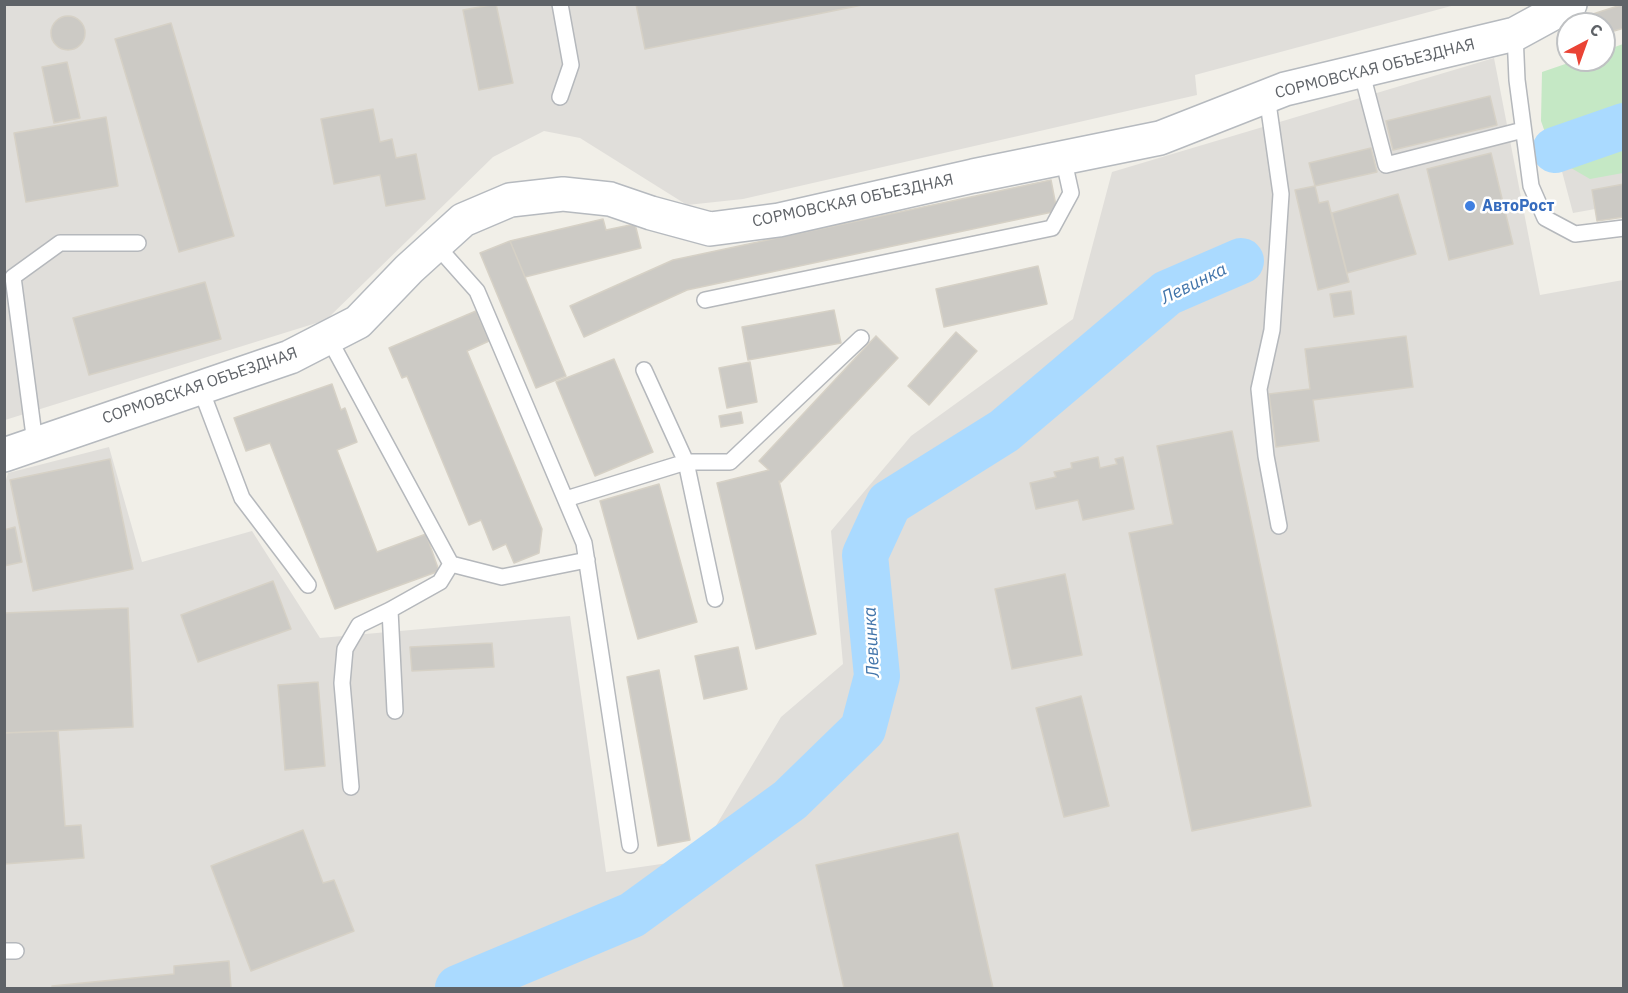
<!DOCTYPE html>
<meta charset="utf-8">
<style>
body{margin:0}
#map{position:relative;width:1628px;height:993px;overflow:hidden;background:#f1efe8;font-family:"IBM Plex Sans",sans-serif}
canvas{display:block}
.frame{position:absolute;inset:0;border:6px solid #5f6368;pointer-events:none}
.north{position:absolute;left:1556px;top:12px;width:60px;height:60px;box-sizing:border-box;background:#fff;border:2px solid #bfc1c3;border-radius:50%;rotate:41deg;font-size:16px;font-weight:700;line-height:24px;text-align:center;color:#5f6368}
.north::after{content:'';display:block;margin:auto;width:21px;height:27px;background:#ea4335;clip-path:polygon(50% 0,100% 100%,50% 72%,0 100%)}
</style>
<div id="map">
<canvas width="1628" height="993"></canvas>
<div class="frame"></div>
<div class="north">С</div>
</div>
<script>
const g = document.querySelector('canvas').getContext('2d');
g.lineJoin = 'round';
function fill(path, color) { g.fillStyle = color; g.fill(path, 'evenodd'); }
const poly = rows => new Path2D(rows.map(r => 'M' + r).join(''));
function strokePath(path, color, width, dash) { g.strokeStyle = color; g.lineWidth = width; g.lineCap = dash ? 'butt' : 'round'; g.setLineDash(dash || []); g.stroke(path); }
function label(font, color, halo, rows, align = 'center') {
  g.font = font + ' "IBM Plex Sans",sans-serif'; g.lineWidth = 5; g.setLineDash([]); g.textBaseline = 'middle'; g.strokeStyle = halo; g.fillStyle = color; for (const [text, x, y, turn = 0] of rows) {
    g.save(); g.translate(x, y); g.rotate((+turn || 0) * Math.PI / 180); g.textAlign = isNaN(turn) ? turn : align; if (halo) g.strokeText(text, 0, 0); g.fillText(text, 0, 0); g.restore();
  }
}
fill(poly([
 [5,5,1455,5,1195,75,1197,95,743,199,687,205,580,138,544,131,493,157,326,320,5,420],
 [1494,58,1540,295,1623,280,1623,988,5,988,4,487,8,473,109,447,142,562,252,531,320,638,570,616,606,872,696,859,781,717,843,664,831,531,911,436,1073,319,1112,172],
 [1623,141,1623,204,1573,213,1560,164]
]), '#e0deda');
fill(poly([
 [1623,44,1623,173,1590,179,1554,158,1541,121,1542,72,1577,60,1604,60,1604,51]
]), '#c5e8c5');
strokePath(poly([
 [1555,150,1624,126],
 [458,988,632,915,790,800,863,729,877,676,865,555,889,503,1004,431,1167,293,1241,261]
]), '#aadaff', 46);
const building = poly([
 [496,4,513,83,479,90,463,10,496,4],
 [636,4,867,4,645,49,636,4],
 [1624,4,1624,28,1604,34,1604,24,1568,24,1568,33,1565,23,1624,4],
 '51 33a17 17 0 1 1 34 0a17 17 0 1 1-34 0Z',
 [171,23,234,236,179,252,115,39,171,23],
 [67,62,80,118,54,123,42,67,67,62],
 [1490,96,1497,125,1393,150,1386,121,1490,96],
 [373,109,380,142,392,139,396,158,416,154,425,199,386,206,380,175,334,184,321,119,373,109],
 [106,117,118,186,26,202,14,133,106,117],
 [1371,148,1377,172,1315,186,1309,163,1371,148],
 [1491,153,1513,244,1449,260,1427,169,1491,153],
 [1051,180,1057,211,687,290,584,337,570,306,673,260,1051,180],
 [1624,184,1624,217,1597,221,1592,190,1624,184],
 [1315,186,1319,203,1328,201,1349,282,1318,290,1295,190,1315,186],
 [1398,194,1416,254,1347,273,1332,213,1398,194],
 [603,219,606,230,635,224,641,248,525,277,510,241,603,219],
 [510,241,566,376,536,388,480,253,510,241],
 [1038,266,1047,304,944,327,936,289,1038,266],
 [205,282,221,339,89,375,73,318,205,282],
 [1351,291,1354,314,1334,317,1330,294,1351,291],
 [834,310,841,343,748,360,742,327,834,310],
 [476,311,489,341,467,351,542,529,539,553,514,563,506,544,493,550,481,520,469,525,407,376,402,378,389,348,476,311],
 [956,332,977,351,929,405,908,386,956,332],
 [876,336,898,358,781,482,779,481,816,634,756,649,717,483,769,470,759,461,876,336],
 [1406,336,1413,387,1313,400,1319,441,1276,447,1269,394,1310,389,1305,349,1406,336],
 [614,359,653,452,595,476,556,382,614,359],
 [750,362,757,402,727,408,719,368,750,362],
 [332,384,341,410,345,408,357,442,337,450,377,552,426,534,439,571,335,609,270,443,246,451,234,418,332,384],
 [741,412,743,423,721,427,719,416,741,412],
 [1232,431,1311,806,1192,831,1129,533,1173,524,1157,446,1232,431],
 [1098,457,1100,468,1117,464,1115,459,1123,457,1134,509,1083,520,1078,500,1036,509,1030,483,1056,477,1054,472,1072,468,1071,463,1098,457],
 [110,459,133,569,33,591,10,480,110,459],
 [659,484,697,622,638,639,600,501,659,484],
 [15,527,22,562,4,566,4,530,15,527],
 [1065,574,1082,655,1012,669,995,589,1065,574],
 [273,581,291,629,198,662,181,615,273,581],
 [128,608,133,727,4,733,4,613,128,608],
 [492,643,494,667,412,671,410,647,492,643],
 [738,647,747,689,704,699,695,656,738,647],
 [659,670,690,840,658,846,627,677,659,670],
 [318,682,325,766,285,770,278,685,318,682],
 [1081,696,1109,806,1064,817,1036,708,1081,696],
 [58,731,65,826,81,825,84,858,4,864,4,733,58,731],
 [303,830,323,883,334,880,354,931,251,971,211,866,303,830],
 [958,833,993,988,844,988,816,865,958,833],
 [229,961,231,988,52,988,52,986,174,974,174,966,229,961]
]);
fill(building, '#cccac5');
strokePath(building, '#d6d1c6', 1.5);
const lane = poly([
 [1515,34,1517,80,1531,186,1545,218,1575,234,1624,228],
 [1361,70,1386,165,1523,130],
 [1267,96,1281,194,1272,330,1259,389,1266,456,1279,526],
 [560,97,571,65,560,4],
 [436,245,477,291,584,543,630,845],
 [705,300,1052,228,1071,193,1063,157],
 [328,337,451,564,502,577,587,560],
 [644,370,686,462,715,599],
 [200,387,242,498,308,585],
 [35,443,13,277,60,243,138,243],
 [566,499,686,462,730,462,861,338],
 [390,610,395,711],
 [351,787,342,683,345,649,359,625,390,610,440,582,451,564],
 [4,951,16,951]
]);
const secondary = poly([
 [4,455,290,357,358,322,409,269,463,220,510,200,563,194,610,199,651,213,710,229,779,220,973,176,1160,138,1285,89,1515,34,1570,4]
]);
strokePath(lane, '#b5b8bc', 18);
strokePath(secondary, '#b6babf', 36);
strokePath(lane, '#fff', 15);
strokePath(secondary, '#fff', 33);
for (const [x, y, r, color] of [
 [1470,206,6,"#3f7fe0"]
]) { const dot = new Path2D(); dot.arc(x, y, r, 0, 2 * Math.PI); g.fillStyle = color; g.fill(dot); strokePath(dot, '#fff', 2); }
label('16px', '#5f6368', '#fff', [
 ["СОРМОВСКАЯ ОБЪЕЗДНАЯ",1375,69,-14],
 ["СОРМОВСКАЯ ОБЪЕЗДНАЯ",853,201,-12],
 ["СОРМОВСКАЯ ОБЪЕЗДНАЯ",200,386,-19]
]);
label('bold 16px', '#366cbe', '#fff', [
 ["АвтоРост",1482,206]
], 'left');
label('italic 18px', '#4174aa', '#fff', [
 ["Левинка",1194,284,-26],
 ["Левинка",872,642,-93]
]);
</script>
